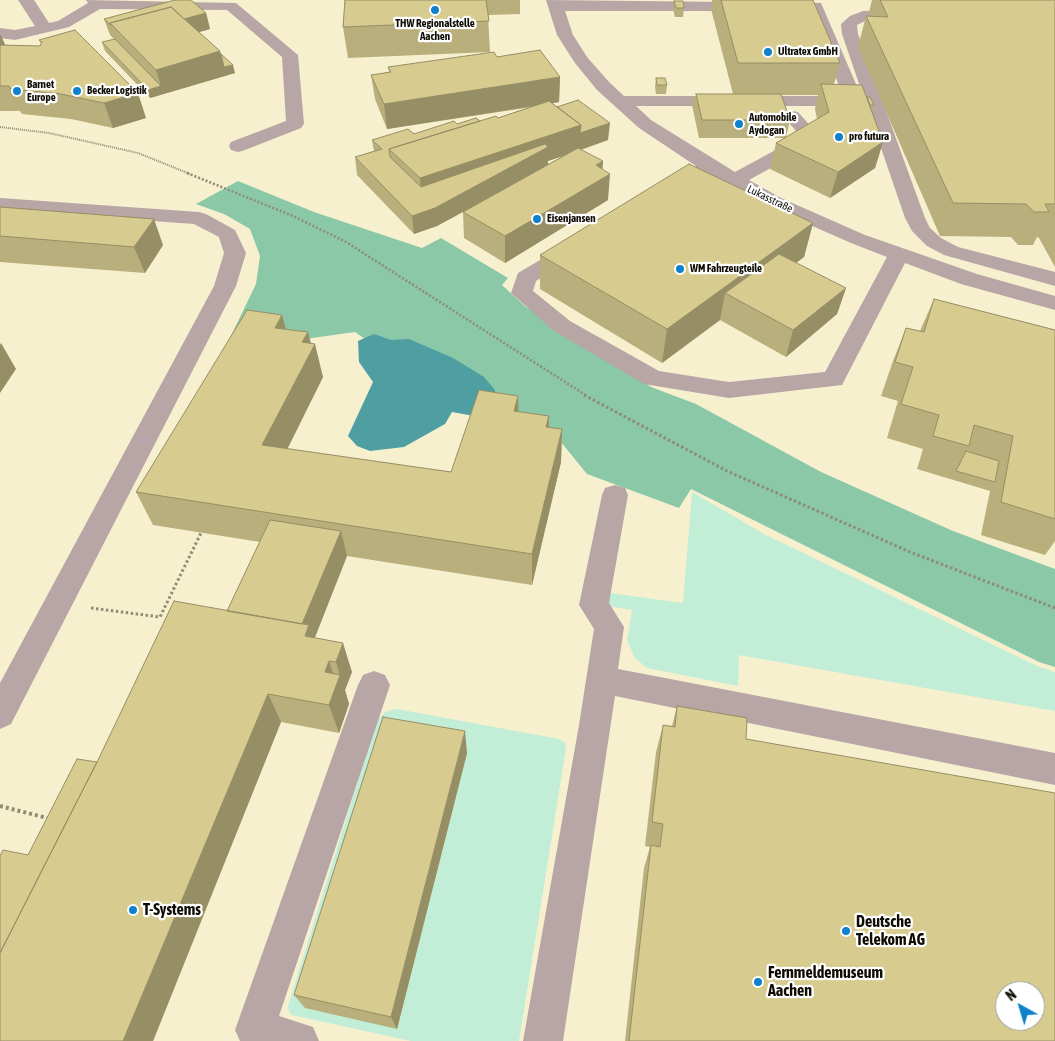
<!DOCTYPE html>
<meta charset="utf-8">
<style>
body{margin:0}
#map{position:relative;width:1055px;height:1041px;overflow:hidden;background:#f6f0cf;font-family:"Asap Condensed",sans-serif}
canvas{display:block}
.north{position:absolute;left:995px;top:981px;width:50px;height:50px;box-sizing:border-box;background:#fff;border:1px solid #9f9e9a;border-radius:50%;rotate:321deg;font-size:14px;font-weight:700;line-height:20px;text-align:center;color:#0e0c03}
.north::after{content:'';display:block;margin:auto;width:18px;height:22px;background:#0d81cb;clip-path:polygon(50% 0,100% 100%,50% 72%,0 100%)}
</style>
<div id="map">
<canvas width="1055" height="1041"></canvas>
<div class="north">N</div>
</div>
<script>
const g = document.querySelector('canvas').getContext('2d');
g.lineJoin = 'round';
function fill(path, color) { g.fillStyle = color; g.fill(path, 'evenodd'); }
const poly = rows => new Path2D(rows.map(r => 'M' + r).join(''));
function strokePath(path, color, width, dash) { g.strokeStyle = color; g.lineWidth = width; g.lineCap = dash ? 'butt' : 'round'; g.setLineDash(dash || []); g.stroke(path); }
function label(font, color, halo, rows, align = 'center') {
  g.font = font + ' "Asap Condensed",sans-serif'; g.lineWidth = 4.5; g.setLineDash([]); g.textBaseline = 'middle'; g.strokeStyle = halo; g.fillStyle = color; for (const [text, x, y, turn = 0] of rows) {
    g.save(); g.translate(x, y); g.rotate((+turn || 0) * Math.PI / 180); g.textAlign = isNaN(turn) ? turn : align; if (halo) g.strokeText(text, 0, 0); g.fillText(text, 0, 0); g.restore();
  }
}
fill(poly([
 [692,492,764,534,1037,666,1055,672,1055,711,739,655,738,686,647,668,635,658,627,640,632,610,608,606,610,593,683,603],
 [397,709,559,739,565,743,566,748,519,1041,411,1041,292,1015,289,1011,288,1006,377,720,385,712]
]), '#c2edd6');
fill(poly([
 [238,181,314,212,422,248,441,238,508,278,502,285,526,307,651,387,696,404,821,472,953,531,1055,569,1055,667,1039,662,691,489,679,508,587,474,556,436,427,383,355,332,298,340,228,342,256,284,260,256,250,229,224,214,196,204]
]), '#8ac8a8');
fill(poly([
 [374,334,391,340,409,339,453,358,484,377,495,390,495,410,474,416,452,412,445,424,404,447,370,451,357,446,348,436,373,382,359,362,358,341]
]), '#4f9fa2');
strokePath(poly([
 [0,127,49,133,138,153,190,174]
]), '#8f8b74', 2, [1, 1]);
strokePath(poly([
 [187,173,293,216,346,242,587,396]
]), '#8f8b74', 2.5, [2, 2]);
strokePath(poly([
 [584,395,727,471,910,552,1055,608],
 [91,608,160,617,201,533]
]), '#8f8b74', 3, [2.5, 2.5]);
strokePath(poly([
 [0,806,51,819]
]), '#8f8b74', 4, [3, 3]);
fill(poly([
 [18,0,34,0,49,23,58,21,88,3,86,0,236,3,298,55,304,124,301,128,245,150,238,152,231,150,229,146,231,142,286,121,282,57,227,10,100,9,69,27,15,40,0,38,0,28,15,30,35,26,18,0],
 [546,0,821,3,859,91,851,102,823,106,636,106,651,120,735,172,792,141,796,131,783,116,786,112,792,111,798,112,814,130,807,148,749,180,781,198,865,235,977,274,1055,296,1055,310,961,284,905,263,842,385,729,398,644,384,554,331,511,293,518,273,564,246,571,244,578,246,582,250,578,254,536,281,533,291,570,321,659,371,729,382,825,372,887,257,851,243,767,206,726,185,709,174,677,194,670,196,663,194,660,190,663,186,696,166,639,128,597,90,575,63,557,35,546,0],
 [565,11,810,11,841,91,839,94,823,96,624,96,609,82,587,57,573,35,565,11],
 [906,10,911,12,914,15,911,18,865,21,857,25,858,34,925,218,930,228,941,238,958,247,1055,272,1055,286,944,255,927,246,912,231,905,218,842,34,841,24,850,16,863,11,906,10],
 [0,198,199,212,206,214,235,230,246,253,236,286,11,724,0,729,0,683,214,286,224,253,219,237,194,224,0,210,0,198],
 [615,485,625,488,628,495,609,603,624,627,618,669,1055,753,1055,785,615,696,563,1041,523,1041,579,725,594,629,579,605,602,495,605,488,615,485],
 [374,671,385,675,390,685,279,1016,313,1027,319,1041,240,1041,235,1030,358,685,363,675,374,671]
]), '#b7a6a5');
fill(poly([
 [345,0,520,0,520,14,488,15,490,52,348,58,343,27],
 [712,0,813,0,840,63,834,84,867,97,874,105,872,112,883,142,875,168,830,198,770,169,776,143,785,138,699,138,692,105,693,96,696,96,696,94,733,94,711,9],
 [781,95,818,95,815,109,817,119,786,137,790,120],
 [872,0,1055,0,1055,267,1039,238,1037,237,1033,245,1018,245,1011,237,940,236,858,47,866,16,868,16],
 [674,1,684,8,683,17,675,17,673,9],
 [206,13,210,29,199,32,221,54,235,73,150,98,105,51,102,42,114,39,110,35,104,19],
 [0,35,5,45,40,46,41,44,39,40,146,118,113,128,71,119,22,114,20,111,0,111],
 [497,57,560,77,559,102,552,103,608,140,581,150,602,169,608,200,505,263,464,238,463,212,437,226,414,234,357,175,355,157,374,151,372,140,414,134,457,124,498,118,532,107,387,129,375,99,371,75,389,72,388,67],
 [564,156,548,164,548,161],
 [656,78,667,85,666,94,656,94,655,87],
 [0,207,163,245,145,273,0,262],
 [813,223,804,257,796,263,846,288,837,314,786,357,720,320,662,363,540,289,540,255],
 [934,299,1055,330,1055,541,1045,555,981,535,990,491,917,469,923,449,887,438,898,401,881,396,893,361,906,328,920,331],
 [282,315,286,329,308,332,311,343,323,377,287,449,451,472,518,412,549,416,549,427,562,429,561,462,532,585,347,556,314,638,352,672,345,690,349,704,339,733,281,722,153,1041,0,1041,28,855,97,762,227,611,260,542,153,525,136,492],
 [677,706,746,739,1055,1041,625,1041,644,868,650,847,645,846,656,752,663,725,672,726],
 [467,753,397,1029,305,1008,294,995]
]), '#b9af7c');
fill(poly([
 [206,13,210,29,189,35,179,20],
 [1,35,11,59,0,63,0,36],
 [220,51,224,67,233,65,235,73,150,98,148,90,161,86,156,70],
 [560,77,559,102,387,129,384,104],
 [138,93,146,118,113,128,104,103],
 [610,123,608,140,548,161,548,165,437,226,414,234,412,216,422,204,420,178,581,125],
 [883,142,875,168,830,198,838,172],
 [603,161,602,179,610,174,608,200,505,263,505,236,596,165],
 [154,219,163,245,145,273,134,247],
 [813,223,804,257,743,303,725,293,720,320,662,363,667,329],
 [846,288,837,314,786,357,793,330],
 [282,315,291,349,275,328],
 [308,332,312,349,315,344,323,377,273,478,262,445,302,342],
 [1,343,16,369,0,393,0,345],
 [518,396,519,429,514,411],
 [549,416,548,449,546,427],
 [562,429,561,462,532,585,532,554],
 [341,531,347,556,314,640,319,655,299,630],
 [343,643,352,672,345,690,349,704,339,733,329,705,325,672,329,661,337,685,340,676,336,662],
 [268,694,281,722,153,1041,123,1041],
 [465,731,467,753,397,1029,391,1017]
]), '#968e65');
const building = poly([
 [175,0,191,0,206,13,184,19,171,7,110,23,111,25,104,19,175,0],
 [345,0,486,0,489,21,343,27,345,0],
 [721,0,813,0,840,63,738,63,721,0],
 [880,0,1055,0,1055,204,1045,204,1049,212,1034,212,1026,204,953,203,866,16,888,17,880,0],
 [674,1,683,1,684,8,676,8,674,1],
 [171,7,220,51,156,70,110,23,171,7],
 [75,30,138,93,104,103,61,94,11,89,9,86,0,86,0,45,40,46,42,42,39,40,75,30],
 [115,39,161,86,148,90,102,42,115,39],
 [540,50,560,77,384,104,371,75,391,72,388,67,494,52,497,57,540,50],
 [221,54,233,65,224,67,221,54],
 [656,78,665,78,667,85,657,85,656,78],
 [821,84,862,85,883,142,838,172,776,143,829,112,821,84],
 [696,94,781,94,790,120,702,120,696,94],
 [867,97,870,97,874,105,870,105,867,97],
 [578,100,610,123,580,133,581,125,557,107,578,100],
 [549,101,581,125,420,178,389,149,496,116,498,118,549,101],
 [476,118,480,121,389,149,390,157,421,187,545,144,548,147,435,208,412,216,355,157,382,149,372,140,408,129,414,134,454,121,457,124,476,118],
 [578,148,603,161,596,165,610,174,505,236,463,212,578,148],
 [689,164,813,223,667,329,540,255,689,164],
 [0,207,154,219,134,247,0,236,0,207],
 [779,254,846,288,793,330,725,293,779,254],
 [934,299,1055,330,1055,519,1001,502,1013,436,974,425,969,446,933,436,939,415,901,404,913,367,895,362,906,328,924,332,934,299],
 [247,310,282,315,275,328,308,332,302,342,315,344,262,445,451,472,479,390,518,396,514,411,549,416,546,427,562,429,532,554,136,492,247,310],
 [966,451,999,461,995,482,956,471,966,451],
 [270,520,341,531,302,624,227,611,270,520],
 [174,601,309,625,305,636,343,643,336,662,329,661,325,672,340,675,329,705,268,694,123,1041,0,1041,0,953,99,758,174,601],
 [677,706,747,718,746,739,1055,793,1055,1041,629,1041,651,845,660,847,663,824,652,822,663,725,675,727,677,706],
 [1005,991,1035,991,1035,1021,1005,1021,1005,991],
 [383,717,465,731,391,1017,294,995,383,717],
 [77,759,97,762,0,953,0,856,3,850,28,855,77,759]
]);
fill(building, '#d7cb90');
strokePath(building, '#968e65', 1);
for (const [x, y, r, color] of [
 [435,10,5,"#0d81cb"],
 [768,52,5,"#0d81cb"],
 [17,91,5,"#0d81cb"],
 [77,91,5,"#0d81cb"],
 [739,124,5,"#0d81cb"],
 [839,137,5,"#0d81cb"],
 [537,219,5,"#0d81cb"],
 [680,269,5,"#0d81cb"],
 [133,910,5,"#0d81cb"],
 [846,931,5,"#0d81cb"],
 [758,982,5,"#0d81cb"]
]) { const dot = new Path2D(); dot.arc(x, y, r, 0, 2 * Math.PI); g.fillStyle = color; g.fill(dot); strokePath(dot, '#fff', 2); }
label('bold 11px', '#0e0c03', '#fff', [
 ["THW Regionalstelle",435,24,"center"],
 ["Aachen",435,37,"center"],
 ["Ultratex GmbH",778,52],
 ["Barnet",27,85],
 ["Europe",27,98],
 ["Becker Logistik",87,91],
 ["Automobile",749,118],
 ["Aydogan",749,131],
 ["pro futura",849,137],
 ["Eisenjansen",547,219],
 ["WM Fahrzeugteile",690,269]
], 'left');
label('11px', '#0e0c03', '#fff', [
 ["Lukasstraße",770,199,26]
]);
label('bold 16px', '#0e0c03', '#fff', [
 ["T-Systems",143,910],
 ["Deutsche",856,922],
 ["Telekom AG",856,940],
 ["Fernmeldemuseum",768,973],
 ["Aachen",768,991]
], 'left');
</script>
